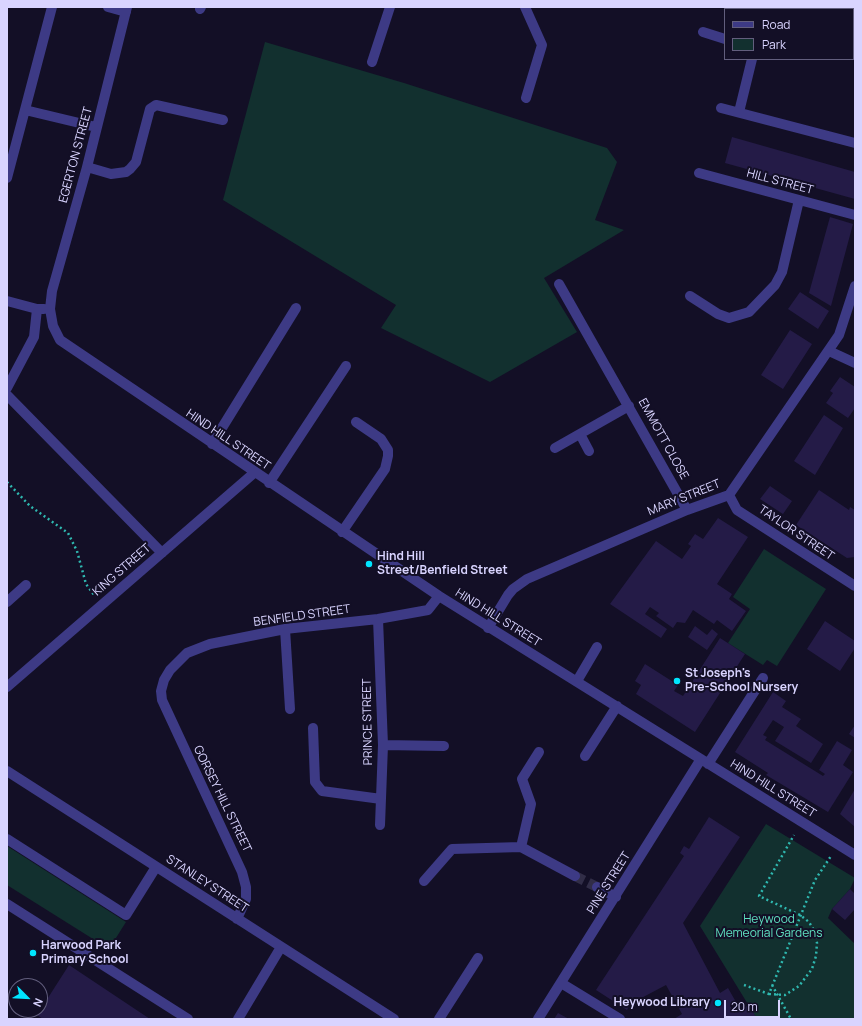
<!DOCTYPE html>
<style>
body{margin:0}
#map{position:relative;width:862px;height:1026px;overflow:hidden;background:#130f26;font-family:Manrope,sans-serif}
canvas{display:block}
.frame{position:absolute;inset:0;border:8px solid #d9d4ff;pointer-events:none}
.legend{position:absolute;left:724px;top:8px;width:130px;height:52px;box-sizing:border-box;background:#130f26;border:1px solid #625e7d;margin:0;padding:5px 7px;list-style:none;font-size:12px;color:#d9d4ff}
.legend li{display:flex;align-items:center;gap:8px;height:20px}
.legend b{width:20px;border:1px solid #625e7d}
.north{position:absolute;left:8px;top:978px;width:40px;height:40px;box-sizing:border-box;background:#130f26;border:1px solid #625e7d;border-radius:50%;rotate:114deg;font-size:11px;font-weight:700;line-height:16px;text-align:center;color:#d9d4ff}
.north::after{content:'';display:block;margin:auto;width:14px;height:18px;background:#00e5ff;clip-path:polygon(50% 0,100% 100%,50% 72%,0 100%)}
.scale{position:absolute;left:724px;top:1000px;width:56px;height:18px;box-sizing:border-box;border:2px solid #d9d4ff;border-top:0;padding-left:5px;font-size:12px;line-height:14px;white-space:nowrap;color:#d9d4ff;-webkit-text-stroke:3px #130f26;paint-order:stroke}
</style>
<div id="map">
<canvas width="862" height="1026"></canvas>
<div class="frame"></div>
<ul class="legend">
<li><b style="height:5px;background:#3d3a85"></b>Road</li>
<li><b style="height:11px;background:#12302f"></b>Park</li>
</ul>
<div class="north">N</div>
<div class="scale">20 m</div>
</div>
<script>
const g = document.querySelector('canvas').getContext('2d');
g.lineJoin = 'round';
function fill(path, color) { g.fillStyle = color; g.fill(path, 'evenodd'); }
const poly = rows => new Path2D(rows.map(r => 'M' + r).join(''));
function strokePath(path, color, width, dash) { g.strokeStyle = color; g.lineWidth = width; g.lineCap = dash ? 'butt' : 'round'; g.setLineDash(dash || []); g.stroke(path); }
function label(font, color, halo, rows, align = 'center') {
  g.font = font + ' Manrope,sans-serif'; g.lineWidth = 4; g.setLineDash([]); g.textBaseline = 'middle'; g.strokeStyle = halo; g.fillStyle = color; for (const [text, x, y, turn = 0] of rows) {
    g.save(); g.translate(x, y); g.rotate((+turn || 0) * Math.PI / 180); g.textAlign = isNaN(turn) ? turn : align; if (halo) g.strokeText(text, 0, 0); g.fillText(text, 0, 0); g.restore();
  }
}
fill(poly([
 [816,7,855,7,855,36,853,35,853,9,816,9],
 [265,42,404,83,607,148,617,162,595,220,624,230,544,278,577,332,490,382,381,328,396,305,223,200],
 [764,549,826,589,777,666,767,660,763,665,728,643,750,609,733,597],
 [766,824,855,878,850,889,832,909,828,918,855,944,855,1019,757,1019,700,926],
 [7,846,126,922,109,949,7,885]
]), '#12302f');
fill(poly([
 [853,35,855,36,855,55,853,55],
 [732,137,855,172,855,199,725,163],
 [830,217,853,224,831,306,809,293],
 [800,292,829,311,818,329,788,309],
 [790,330,812,344,783,389,761,375],
 [840,377,855,387,855,408,848,418,826,403,833,393,830,391],
 [824,415,843,428,815,475,794,461],
 [770,486,792,501,783,514,760,499],
 [819,490,849,510,850,507,855,510,855,557,847,558,796,525],
 [718,518,748,537,717,584,732,594,729,599,746,611,732,631,717,620,714,624,693,610,685,623,677,622,673,628,656,616,659,613,650,607,645,614,667,629,661,638,610,604,656,541,682,559,691,546,688,544,695,534,703,539],
 [825,621,855,641,855,648,840,671,807,649],
 [695,626,707,635,712,629,718,634,707,650,688,637],
 [720,638,745,654,695,732,636,694,641,685,635,681,645,664,678,685,674,691,683,696],
 [773,692,786,701,782,707,801,719,796,726,823,744,811,763,775,741,784,727,773,720,763,735,767,737,765,740,823,776,825,774,819,770,837,741,852,750,843,765,853,772,828,812,766,775,768,773,735,752],
 [855,725,855,738,849,734],
 [855,789,855,827,840,814],
 [709,817,740,837,683,923,720,993,728,988,736,1002,730,1006,734,1013,749,1005,757,1019,674,1019,682,1014,666,985,630,1004,627,1010,596,990,684,856,680,853,684,846,689,849],
 [850,889,855,894,855,909,845,920,832,909],
 [69,965,150,1019,43,1019,37,1015],
 [558,1013,569,1019,554,1019]
]), '#241b47');
strokePath(poly([
 [575,876,597,887]
]), '#312d47', 10, [10, 5]);
strokePath(poly([
 [7,482,30,506,68,533,77,551,86,584,94,595],
 [744,985,769,994,815,880,831,856],
 [772,985,791,1019],
 [769,994,785,995,799,986,812,969,816,956,817,943,815,932,809,922,800,915,759,896,794,835]
]), '#2fb8b0', 2.5, [2, 3]);
strokePath(poly([
 [108,7,126,12],
 [127,7,87,167,52,291,50,309,53,326,60,340,439,596,855,855],
 [525,7,542,45,526,98],
 [200,9,201,7],
 [756,9,756,7],
 [703,32,725,39],
 [372,62,390,7],
 [721,108,855,143],
 [25,110,96,127],
 [739,112,752,59],
 [87,167,111,174,126,172,130,169,136,162,150,109,156,105,223,120],
 [699,173,855,215],
 [7,178,52,7],
 [559,284,687,510],
 [690,296,718,314,729,318,749,312,775,285,782,272,799,200],
 [7,301,37,309,44,309],
 [829,351,855,363],
 [7,388,34,337,37,309],
 [7,395,162,553],
 [580,434,589,451],
 [212,444,296,308],
 [555,448,629,406],
 [269,483,346,366],
 [729,495,737,510,855,586],
 [342,532,385,469,388,456,388,450,381,439,356,422],
 [7,602,26,585],
 [378,619,383,745,380,825],
 [488,628,508,595,513,589,527,579,687,510,729,495,839,335,855,286],
 [285,629,290,709],
 [577,681,597,647],
 [7,687,254,473],
 [313,728,315,782,322,791,381,799],
 [383,745,444,746],
 [585,756,617,706],
 [708,764,763,678],
 [7,771,394,1019],
 [7,839,126,915,156,867],
 [521,847,531,804,522,779,539,752],
 [424,881,452,849,521,847,575,876],
 [597,887,616,897],
 [7,904,188,1019],
 [237,919,246,899,246,887,242,872,162,700,161,691,164,680,170,670,187,653,210,644,285,629,378,619,428,610,439,596],
 [561,983,620,1019],
 [238,1019,281,947],
 [439,1019,478,958],
 [538,1019,701,759]
]), '#3d3a85', 10);
for (const [x, y, r, color] of [
 [369,564,4,"#00e5ff"],
 [677,681,4,"#00e5ff"],
 [33,953,4,"#00e5ff"],
 [718,1003,4,"#00e5ff"]
]) { const dot = new Path2D(); dot.arc(x, y, r, 0, 2 * Math.PI); g.fillStyle = color; g.fill(dot); strokePath(dot, '#130f26', 1.5); }
label('12px', '#d9d4ff', '#130f26', [
 ["EGERTON STREET",76,155,-75],
 ["HILL STREET",780,182,15],
 ["EMMOTT CLOSE",663,439,61],
 ["HIND HILL STREET",228,440,34],
 ["MARY STREET",684,498,-22],
 ["TAYLOR STREET",796,533,34],
 ["KING STREET",122,570,-41],
 ["BENFIELD STREET",302,616,-8],
 ["HIND HILL STREET",498,618,32],
 ["PRINCE STREET",368,722,-91],
 ["HIND HILL STREET",773,789,32],
 ["GORSEY HILL STREET",222,799,64],
 ["PINE STREET",609,883,-58],
 ["STANLEY STREET",207,884,33]
]);
label('bold 12px', '#d9d4ff', '#130f26', [
 ["Hind Hill",377,557],
 ["Street/Benfield Street",377,571],
 ["St Joseph's",685,674],
 ["Pre-School Nursery",685,688],
 ["Harwood Park",41,946],
 ["Primary School",41,960],
 ["Heywood Library",710,1003,"right"]
], 'left');
label('12px', '#5fe0c0', '#130f26', [
 ["Heywood",769,920],
 ["Memeorial Gardens",769,934]
]);
</script>
